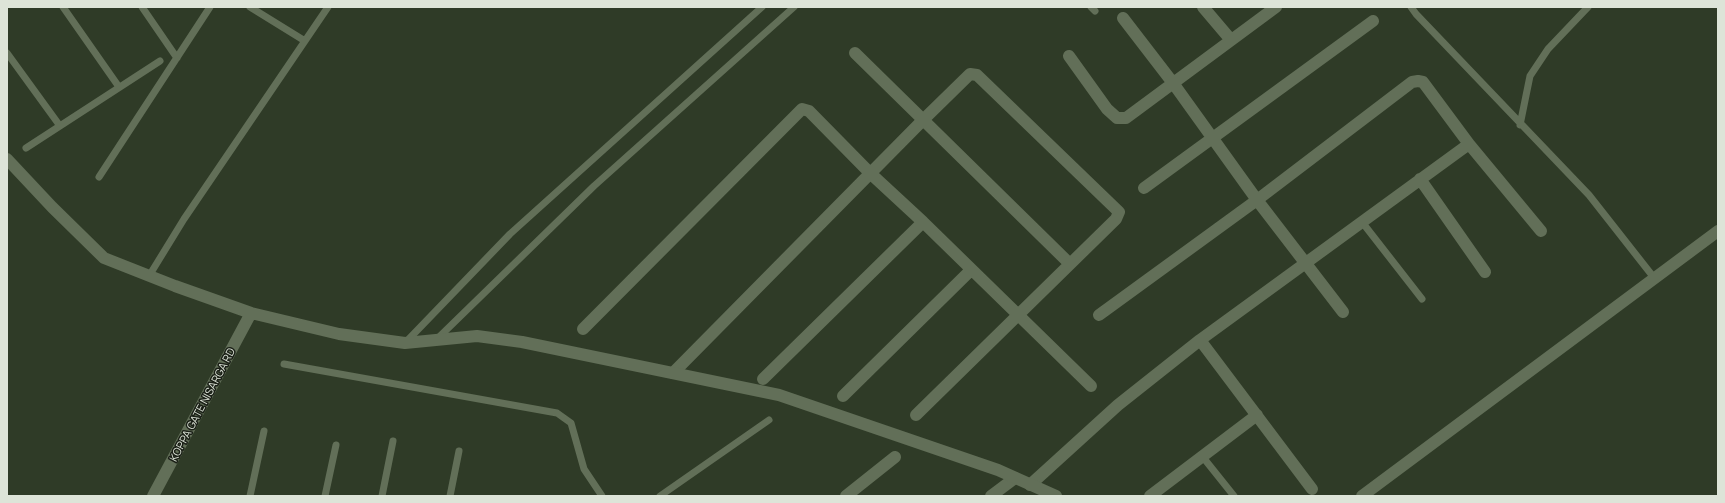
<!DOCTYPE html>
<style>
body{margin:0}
#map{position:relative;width:1725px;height:503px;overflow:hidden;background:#2f3b27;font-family:Manrope,sans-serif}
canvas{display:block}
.frame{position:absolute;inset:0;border:8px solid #dde4d8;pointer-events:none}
</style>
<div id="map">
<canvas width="1725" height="503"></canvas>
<div class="frame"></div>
</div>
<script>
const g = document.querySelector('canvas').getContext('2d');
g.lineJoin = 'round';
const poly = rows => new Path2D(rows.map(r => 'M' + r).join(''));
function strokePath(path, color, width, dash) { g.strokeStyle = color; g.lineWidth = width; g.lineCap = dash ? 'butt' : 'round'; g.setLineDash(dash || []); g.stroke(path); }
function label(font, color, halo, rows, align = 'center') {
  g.font = font + ' Manrope,sans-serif'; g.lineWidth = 3; g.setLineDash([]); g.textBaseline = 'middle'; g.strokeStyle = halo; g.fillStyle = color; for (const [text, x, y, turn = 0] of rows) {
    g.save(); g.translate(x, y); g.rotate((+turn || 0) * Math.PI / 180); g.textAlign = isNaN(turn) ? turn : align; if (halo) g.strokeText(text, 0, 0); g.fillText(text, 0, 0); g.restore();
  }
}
strokePath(poly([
 [63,7,119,87],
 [142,7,177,58],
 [250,7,305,41],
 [1091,7,1095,11],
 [1411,7,1416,14,1589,195,1655,279],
 [7,53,60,126],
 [1520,125,1530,76,1548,49,1588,7],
 [26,148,160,61],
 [99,177,210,7],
 [1362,222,1422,299],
 [149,276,184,219,328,7],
 [437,339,594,186,794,7],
 [405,343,510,234,762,7],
 [284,364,557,413,571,423,584,469,602,496],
 [1202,456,1234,496],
 [250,496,264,431],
 [325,496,336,445],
 [382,496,393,441],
 [450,496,459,451],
 [660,496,769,420]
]), '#626f58', 7);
strokePath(poly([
 [1203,7,1231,40],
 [1123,18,1173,83,1257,200,1343,312],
 [855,53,1070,264],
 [1069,56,1107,109,1117,118,1126,118,1276,7],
 [1420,179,1485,272],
 [1144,188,1373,21],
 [1099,315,1257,200,1412,82,1418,81,1423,82,1469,144,1541,231],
 [583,329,802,109,809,111,870,173,923,222,1091,386],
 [1200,340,1312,489],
 [673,373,923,120,970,74,977,75,1119,212,1116,219,916,415],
 [763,379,923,222],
 [843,396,971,270],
 [1030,485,1118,405,1200,340,1469,144],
 [846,496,895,457],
 [991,496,1015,478],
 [1150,496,1257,415]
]), '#626f58', 12);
strokePath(poly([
 [7,159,52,207,104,258,175,286,251,313,339,334,405,343,477,336,522,342,779,395,998,470,1056,496],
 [153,496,251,313],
 [1362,496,1718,231]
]), '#626f58', 12);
label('11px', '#dde4d8', '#1b2017', [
 ["KOPPA GATE NISARGA RD",203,405,-62]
]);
</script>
